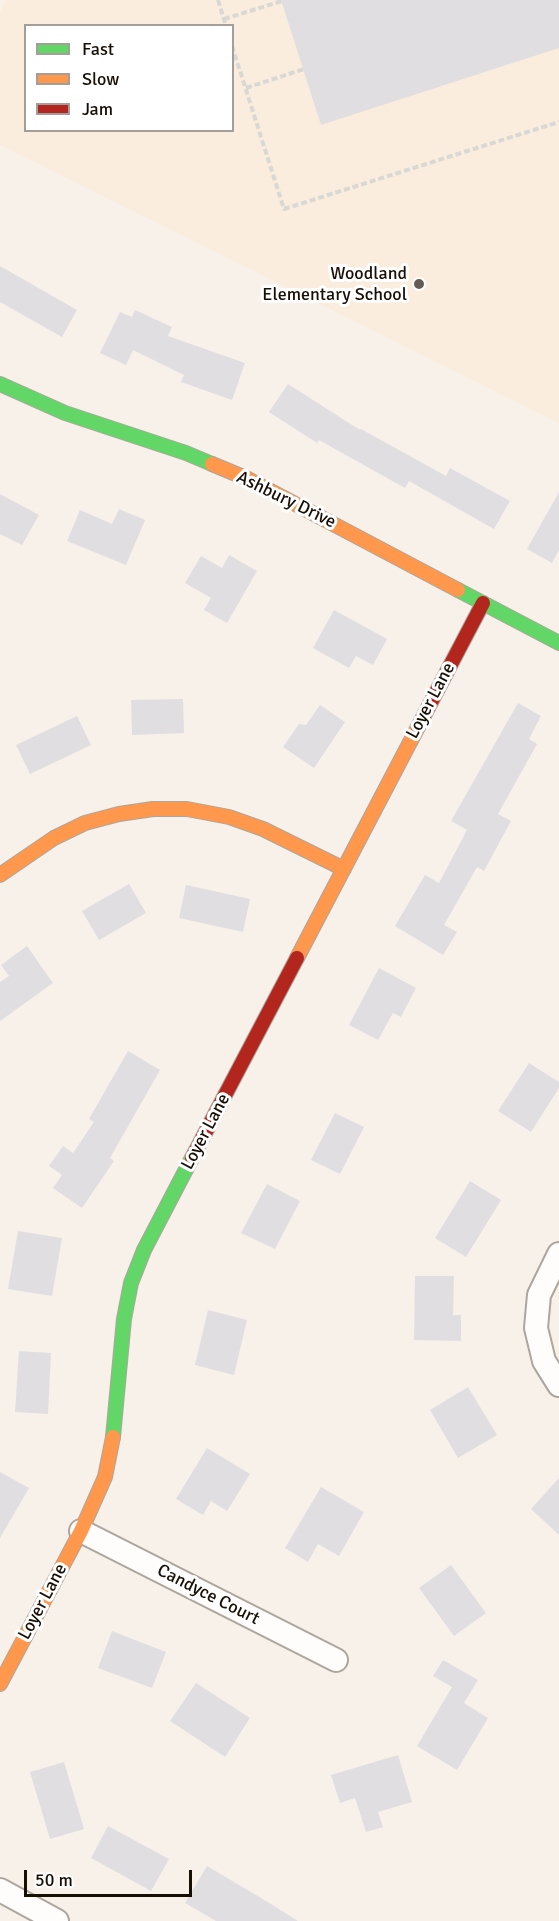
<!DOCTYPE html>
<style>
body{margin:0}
#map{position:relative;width:559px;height:1921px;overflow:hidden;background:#f7f1ea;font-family:Signika,sans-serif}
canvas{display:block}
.legend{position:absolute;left:24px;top:24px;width:210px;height:108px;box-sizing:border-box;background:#fff;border:2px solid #a29f9b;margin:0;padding:8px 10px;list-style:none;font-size:18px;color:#170e04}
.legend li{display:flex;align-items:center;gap:12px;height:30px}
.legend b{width:30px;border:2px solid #a29f9b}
.scale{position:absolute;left:24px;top:1870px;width:168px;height:27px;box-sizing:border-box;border:3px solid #170e04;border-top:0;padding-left:8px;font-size:18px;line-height:21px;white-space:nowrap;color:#170e04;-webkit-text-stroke:4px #fff;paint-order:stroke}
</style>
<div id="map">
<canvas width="559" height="1921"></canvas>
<ul class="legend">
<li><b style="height:8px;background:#63d668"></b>Fast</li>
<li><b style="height:8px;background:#ff974d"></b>Slow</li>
<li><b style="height:8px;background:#b3261e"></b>Jam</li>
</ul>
<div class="scale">50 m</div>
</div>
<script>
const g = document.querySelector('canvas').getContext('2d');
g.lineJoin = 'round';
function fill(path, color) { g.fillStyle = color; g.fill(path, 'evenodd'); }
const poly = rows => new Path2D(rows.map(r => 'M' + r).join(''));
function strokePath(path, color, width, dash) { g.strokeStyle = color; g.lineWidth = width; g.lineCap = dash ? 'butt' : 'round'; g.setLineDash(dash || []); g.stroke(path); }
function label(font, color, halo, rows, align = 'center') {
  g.font = font + ' Signika,sans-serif'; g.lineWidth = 6; g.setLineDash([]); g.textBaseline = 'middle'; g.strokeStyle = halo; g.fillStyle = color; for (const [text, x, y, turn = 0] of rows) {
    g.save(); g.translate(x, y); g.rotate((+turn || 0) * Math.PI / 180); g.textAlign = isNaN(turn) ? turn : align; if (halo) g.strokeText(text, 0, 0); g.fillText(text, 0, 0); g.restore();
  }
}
fill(poly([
 [6,0,559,0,559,423,0,145,0,13],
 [26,26,232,26,232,130,26,130]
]), '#faeddd');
fill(poly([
 [281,0,559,0,559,48,321,125],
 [0,266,77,310,62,337,0,302],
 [135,310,172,327,168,336,245,363,232,400,181,382,184,375,133,350,126,365,100,353,120,312,132,317],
 [288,384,360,430,361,429,446,476,450,468,510,501,494,529,409,481,405,488,319,440,317,443,269,412],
 [559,492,559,550,552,563,527,549],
 [0,494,39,515,22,545,0,534],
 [119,509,145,520,126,565,67,541,80,510,112,524],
 [229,555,257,571,227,623,204,610,211,598,185,583,201,556,222,568],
 [334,610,387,639,373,665,356,656,349,668,313,648],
 [183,699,184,733,132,735,131,700],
 [518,703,541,716,529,739,537,744,498,814,511,821,484,871,477,867,444,925,457,932,443,955,395,926,425,875,439,883,467,830,451,821],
 [320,705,345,722,314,768,283,747,299,724,306,725],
 [77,716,91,745,30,774,16,745],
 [129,884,146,913,99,940,82,911],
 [186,885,250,899,243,932,179,918],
 [27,946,53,983,0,1021,0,982,9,976,1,965],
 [379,968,416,988,401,1017,393,1013,378,1040,349,1025],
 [128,1051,160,1070,110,1158,114,1161,82,1208,53,1188,62,1175,49,1166,63,1146,73,1153,94,1122,89,1119],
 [529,1063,559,1082,559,1088,531,1132,498,1111],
 [335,1113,364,1127,340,1174,311,1160],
 [470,1181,501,1200,466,1257,435,1238],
 [267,1184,300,1201,275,1249,241,1233],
 [18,1231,62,1238,52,1296,8,1289],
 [415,1276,454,1276,453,1315,461,1315,461,1341,414,1340],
 [208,1310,247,1320,234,1375,195,1365],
 [19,1351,51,1353,48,1414,15,1412],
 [468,1387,497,1435,458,1458,430,1410],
 [207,1448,250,1474,227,1511,211,1501,203,1515,176,1499],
 [0,1472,29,1488,0,1538],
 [559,1478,559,1535,531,1509],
 [321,1487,364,1512,339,1556,318,1544,308,1562,285,1548],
 [451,1565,486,1613,454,1636,419,1588],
 [112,1631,166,1652,152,1688,98,1668],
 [443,1660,478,1680,464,1703,488,1718,457,1770,417,1746,452,1687,433,1676],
 [196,1683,250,1718,225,1757,170,1721],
 [398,1755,412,1802,378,1812,383,1827,366,1832,355,1798,340,1803,331,1775],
 [64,1762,84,1829,50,1839,30,1772],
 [108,1826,169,1859,151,1891,91,1858],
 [207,1866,266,1901,298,1921,216,1921,185,1903]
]), '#e1dee2');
const street = poly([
 [559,1254,539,1295,536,1328,544,1361,559,1385],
 [81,1531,336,1660],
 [0,1890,57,1921]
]);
const fast = poly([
 [0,384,65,413,186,453,212,464],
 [458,590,559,643],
 [113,1437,124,1319,131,1283,144,1250,192,1158]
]);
const slow = poly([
 [212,464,248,479,458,590],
 [0,875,54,838,85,823,119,814,153,809,187,809,229,817,263,829,344,869],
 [297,958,418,727],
 [0,1684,81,1531,105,1477,113,1437]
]);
const jam = poly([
 [418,727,483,603],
 [192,1158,297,958]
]);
strokePath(street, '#ada69e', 26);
strokePath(fast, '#ada69e', 16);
strokePath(slow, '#ada69e', 16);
strokePath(jam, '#ada69e', 16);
strokePath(poly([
 [218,0,226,26],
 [224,19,282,1],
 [232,46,284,209,559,122],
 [246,88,304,69]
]), '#d9d8d5', 4, [6, 3]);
strokePath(street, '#fefdfc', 22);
strokePath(fast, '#63d668', 14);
strokePath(slow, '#ff974d', 14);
strokePath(jam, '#b3261e', 14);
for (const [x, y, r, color] of [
 [419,284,6,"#655d54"]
]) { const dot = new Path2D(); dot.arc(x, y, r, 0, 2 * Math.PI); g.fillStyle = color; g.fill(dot); strokePath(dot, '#fff', 2); }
label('18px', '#170e04', '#fff', [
 ["Woodland",407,274],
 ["Elementary School",407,295]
], 'right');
label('18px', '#170e04', '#fff', [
 ["Ashbury Drive",286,500,26],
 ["Loyer Lane",431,701,-62],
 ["Loyer Lane",206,1132,-62],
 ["Candyce Court",208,1595,27],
 ["Loyer Lane",43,1602,-62]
]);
</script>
